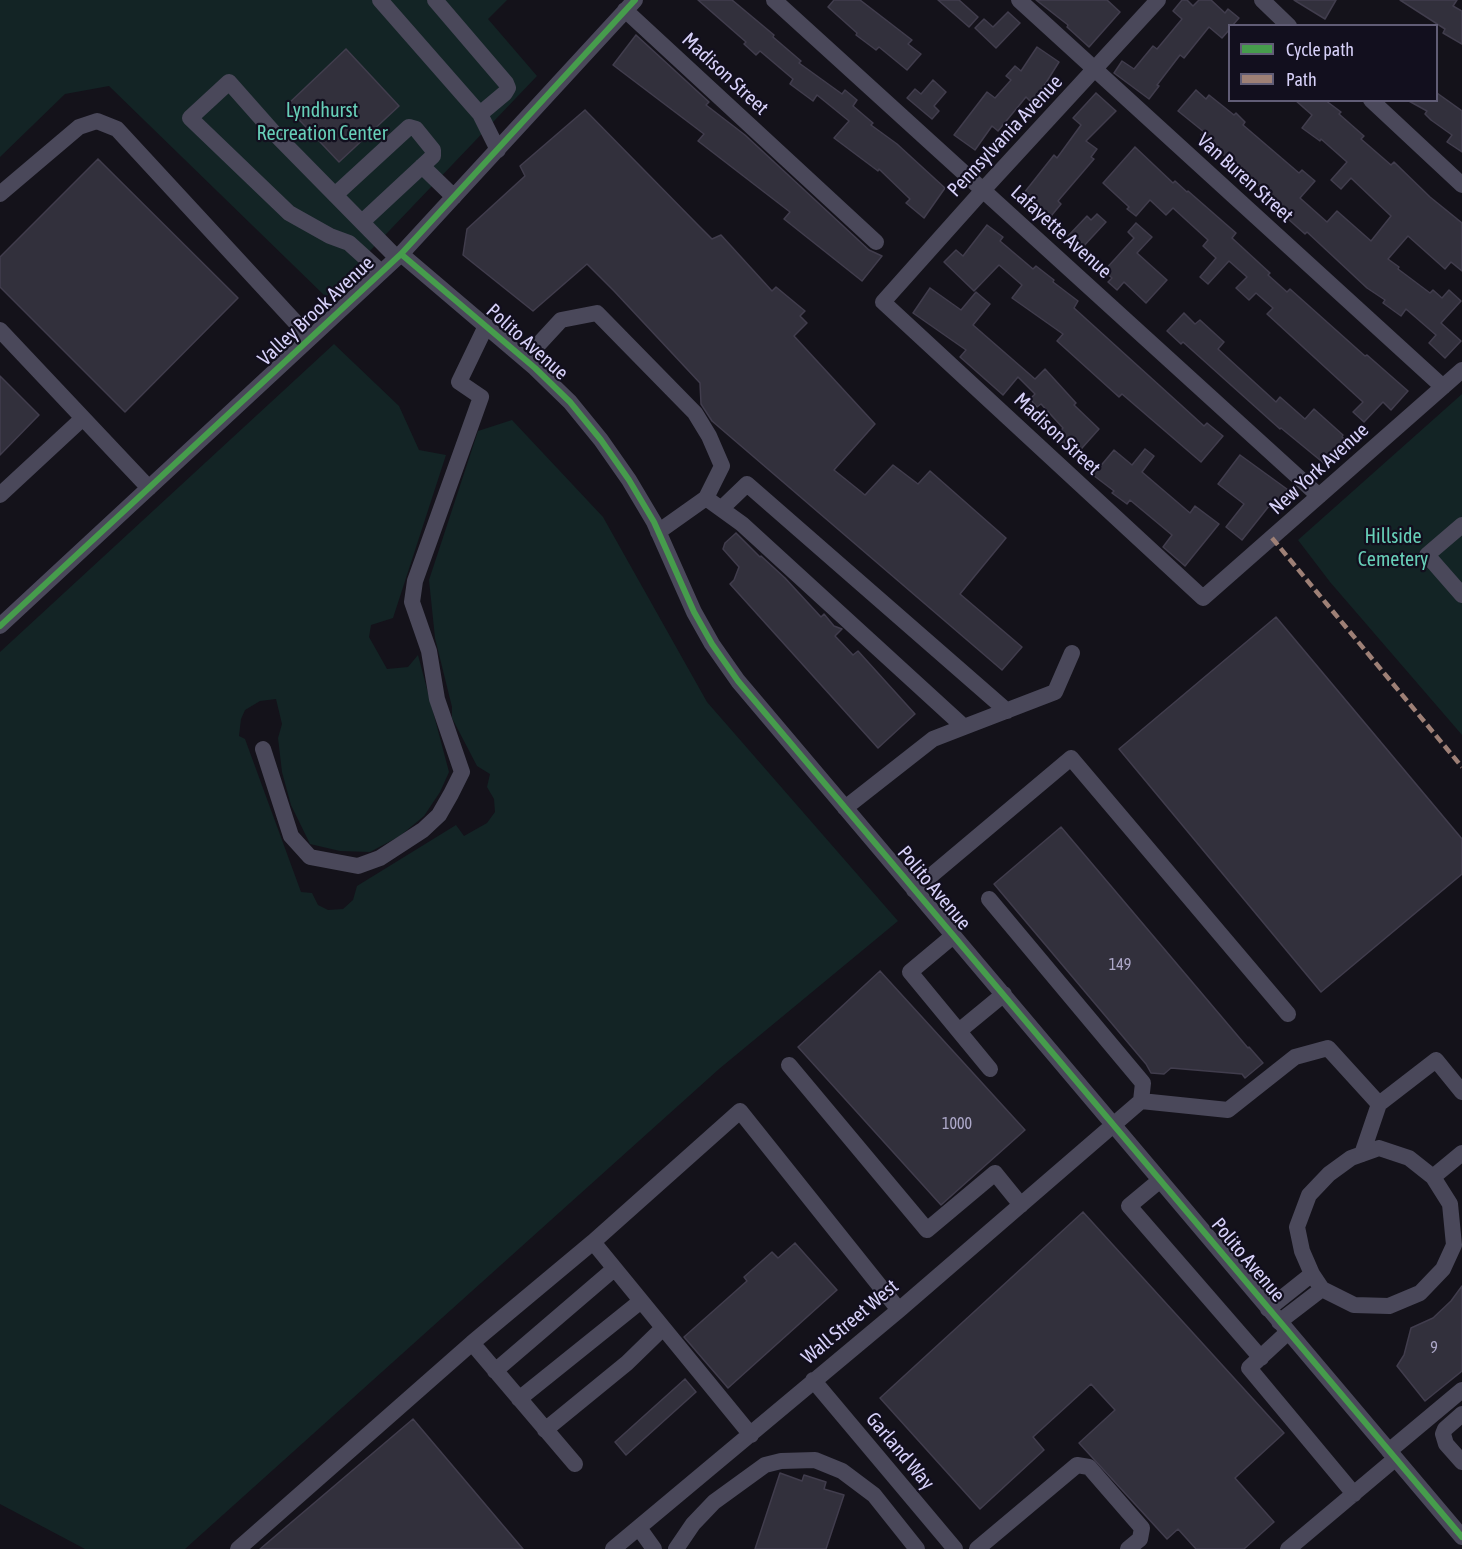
<!DOCTYPE html>
<style>
body{margin:0}
#map{position:relative;width:1462px;height:1549px;overflow:hidden;background:#14121a;font-family:"Asap Condensed",sans-serif}
canvas{display:block}
.legend{position:absolute;left:1228px;top:24px;width:210px;height:78px;box-sizing:border-box;background:#120f1e;border:2px solid #615d76;margin:0;padding:8px 10px;list-style:none;font-size:18px;color:#d7d1f9}
.legend li{display:flex;align-items:center;gap:12px;height:30px}
.legend b{width:30px;border:2px solid #615d76}
</style>
<div id="map">
<canvas width="1462" height="1549"></canvas>
<ul class="legend">
<li><b style="height:8px;background:#469c4c"></b>Cycle path</li>
<li><b style="height:8px;background:#9e8076"></b>Path</li>
</ul>
</div>
<script>
const g = document.querySelector('canvas').getContext('2d');
g.lineJoin = 'round';
function fill(path, color) { g.fillStyle = color; g.fill(path, 'evenodd'); }
const poly = rows => new Path2D(rows.map(r => 'M' + r).join(''));
function strokePath(path, color, width, dash) { g.strokeStyle = color; g.lineWidth = width; g.lineCap = dash ? 'butt' : 'round'; g.setLineDash(dash || []); g.stroke(path); }
function label(font, color, halo, rows, align = 'center') {
  g.font = font + ' "Asap Condensed",sans-serif'; g.lineWidth = 4.5; g.setLineDash([]); g.textBaseline = 'middle'; g.strokeStyle = halo; g.fillStyle = color; for (const [text, x, y, turn = 0] of rows) {
    g.save(); g.translate(x, y); g.rotate((+turn || 0) * Math.PI / 180); g.textAlign = isNaN(turn) ? turn : align; if (halo) g.strokeText(text, 0, 0); g.fillText(text, 0, 0); g.restore();
  }
}
fill(poly([
 [0,0,507,0,488,19,537,76,326,297,109,86,65,94,0,157],
 [334,344,399,406,419,450,446,455,393,618,371,625,369,637,387,669,408,667,418,655,449,772,440,792,424,816,400,836,370,852,340,851,310,844,291,805,282,772,278,738,282,724,276,699,260,701,245,710,241,719,239,736,245,739,301,892,312,893,318,905,328,910,343,909,353,900,357,886,456,825,464,836,487,823,495,812,494,799,487,787,490,774,477,766,452,718,452,707,435,638,429,580,478,431,512,420,603,517,707,702,898,921,719,1069,185,1549,85,1549,0,1504,0,652],
 [1462,394,1462,735,1330,582,1298,540]
]), '#132425');
const building = poly([
 [698,0,732,0,774,35,773,37,801,61,799,63,842,94,845,90,857,100,853,106,873,123,871,125,897,144,945,188,924,218,906,203,910,199,879,169,878,171,834,138,849,121,817,95,813,101,790,84,793,79,760,51,756,55,744,44,746,42,698,0],
 [834,0,860,0,912,40,908,44,921,54,907,70,879,47,876,50,856,35,857,33,828,7,834,0],
 [938,0,959,0,978,17,969,27,938,0],
 [1036,0,1107,0,1120,12,1089,47,1067,27,1068,25,1036,0],
 [1182,0,1187,0,1193,6,1199,0,1211,0,1225,13,1228,9,1239,18,1232,26,1230,26,1230,29,1222,38,1209,27,1184,58,1180,55,1157,85,1159,86,1149,99,1114,73,1122,61,1134,69,1153,46,1157,49,1182,19,1173,11,1182,0],
 [1294,0,1336,0,1325,19,1294,0],
 [1400,0,1457,0,1453,6,1462,11,1462,44,1443,33,1445,29,1400,0],
 [1008,12,1020,23,996,48,975,28,984,19,993,27,1008,12],
 [636,35,709,102,706,105,745,135,869,250,882,256,862,281,784,219,790,212,698,141,704,134,613,65,636,35],
 [1037,47,1059,62,1042,89,1031,102,1026,97,998,131,992,126,975,150,954,135,987,92,995,98,1011,80,1006,76,1015,66,1021,71,1037,47],
 [346,49,399,106,339,162,286,106,346,49],
 [933,80,946,92,934,106,939,111,932,119,907,98,915,89,921,94,933,80],
 [1196,90,1206,99,1209,95,1234,115,1236,113,1245,122,1243,125,1299,173,1302,170,1315,181,1300,198,1327,222,1337,211,1371,241,1391,216,1351,178,1341,189,1331,180,1347,162,1321,139,1320,141,1302,128,1312,115,1295,100,1325,100,1341,112,1339,114,1364,136,1361,139,1391,165,1394,162,1430,197,1462,223,1462,271,1451,262,1445,269,1408,236,1388,259,1399,267,1398,269,1430,293,1433,290,1442,298,1449,290,1461,301,1441,323,1461,341,1445,358,1429,343,1436,335,1406,309,1401,316,1383,303,1385,300,1367,288,1307,232,1305,234,1287,218,1289,216,1273,202,1275,200,1201,135,1204,132,1178,111,1196,90],
 [1096,93,1116,111,1086,141,1097,149,1091,157,1094,159,1058,201,1061,204,1047,221,1020,198,1054,155,1057,158,1081,125,1073,118,1096,93],
 [1437,93,1462,111,1462,152,1447,142,1452,135,1431,120,1425,114,1427,111,1407,100,1437,100,1437,93],
 [585,110,699,226,712,239,721,235,772,291,776,287,805,311,800,316,807,323,794,336,875,424,834,470,865,495,893,465,918,484,930,471,1006,538,960,594,1022,647,1002,670,712,421,701,404,700,383,614,291,587,264,533,311,463,255,467,229,525,176,520,166,585,110],
 [1135,147,1173,183,1175,181,1187,192,1188,191,1236,233,1232,238,1270,273,1268,275,1287,292,1290,289,1365,356,1367,355,1408,391,1391,410,1383,402,1364,422,1353,412,1363,402,1267,314,1273,308,1256,293,1249,300,1236,288,1247,277,1229,261,1208,284,1200,277,1216,258,1203,246,1208,240,1173,208,1166,215,1150,200,1136,216,1127,209,1129,207,1103,183,1135,147],
 [98,159,238,298,125,412,0,287,0,257,98,159],
 [1097,214,1106,222,1081,249,1068,236,1087,216,1091,220,1097,214],
 [1136,223,1152,237,1137,253,1167,280,1146,303,1124,282,1117,290,1108,282,1112,278,1104,271,1134,238,1128,232,1136,223],
 [987,225,1003,237,1000,241,1033,269,1036,266,1054,280,1053,282,1078,301,1074,308,1181,405,1204,426,1207,423,1223,436,1201,462,1122,394,1119,397,1057,341,1063,334,1012,298,1022,285,999,265,974,291,944,262,956,250,963,256,987,225],
 [930,288,961,310,976,292,990,304,973,325,1035,379,1045,369,1076,403,1074,405,1099,429,1074,457,1054,438,1063,428,1041,404,1037,407,1030,399,1035,394,1018,377,1003,395,960,357,966,350,913,313,930,288],
 [1184,313,1195,324,1200,320,1224,342,1218,349,1276,402,1280,397,1305,419,1314,409,1343,435,1342,437,1347,441,1326,465,1281,428,1280,429,1183,342,1181,344,1167,331,1184,313],
 [0,376,39,415,0,455,0,376],
 [1145,449,1154,456,1142,472,1190,513,1195,506,1219,524,1185,566,1163,547,1172,535,1130,500,1127,504,1112,493,1114,491,1093,475,1114,450,1132,465,1145,449],
 [1240,455,1291,492,1275,512,1269,506,1242,540,1226,527,1244,504,1218,484,1240,455],
 [736,533,760,557,761,556,785,578,821,617,824,614,834,626,842,629,835,636,853,655,858,651,915,714,878,748,730,584,734,580,739,567,723,549,725,543,736,533],
 [1276,617,1462,839,1462,874,1321,992,1119,749,1276,617],
 [1061,827,1248,1048,1249,1047,1263,1063,1245,1078,1242,1074,1171,1068,1164,1074,1151,1073,1146,1064,994,884,1061,827],
 [880,971,1025,1130,941,1205,798,1047,880,971],
 [1083,1212,1284,1433,1235,1478,1274,1522,1244,1549,1196,1549,1178,1529,1167,1539,1079,1443,1115,1410,1091,1384,1033,1437,1044,1450,980,1509,880,1398,1083,1212],
 [795,1243,837,1290,728,1388,684,1337,747,1281,744,1277,772,1252,778,1258,795,1243],
 [1462,1286,1462,1371,1425,1401,1397,1366,1404,1355,1411,1328,1433,1318,1451,1301,1462,1286],
 [685,1379,696,1392,626,1455,615,1442,685,1379],
 [413,1419,523,1549,260,1549,413,1419],
 [780,1473,802,1481,804,1475,826,1482,824,1489,844,1495,826,1549,755,1549,780,1473]
]);
fill(building, '#32303c');
strokePath(building, '#413d4d', 1.5);
strokePath(poly([
 [380,0,480,114,498,150],
 [435,0,506,83,508,88,505,93,480,114],
 [774,0,1319,496],
 [1019,0,1443,387],
 [1158,0,984,189,883,302,1203,598,1462,370],
 [1262,0,1289,26],
 [625,10,876,242],
 [1371,100,1462,185],
 [422,166,454,197],
 [0,194,79,127,97,121,117,129,310,338],
 [335,195,409,127,416,129,433,150,433,156,362,222],
 [401,254,535,368,570,402,601,440,629,480,654,522,694,612,712,644,738,681,1462,1537],
 [381,272,349,243,330,236,289,213,190,118,229,82,275,134,397,258],
 [0,330,149,488],
 [525,359,561,320,597,313,695,413,709,436,722,466,706,498],
 [0,495,83,418],
 [721,509,747,484,1007,711],
 [1462,525,1427,555,1462,595],
 [658,532,706,498,742,524,964,727,1055,692,1072,653],
 [0,626,401,254,635,0],
 [263,749,291,836,310,857,358,866,380,858,423,830,439,815,451,794,462,772,437,699,429,651,412,602,415,581,481,397,459,382,486,326],
 [845,808,933,739,964,727],
 [914,890,1071,758,1288,1014],
 [989,899,1143,1083,1141,1101],
 [953,936,910,972,990,1069],
 [959,1031,1004,994],
 [789,1065,927,1230,995,1173,1021,1205],
 [1379,1148,1409,1158,1433,1177,1450,1204,1454,1245,1443,1269,1420,1293,1389,1306,1354,1305,1322,1289,1312,1274,1302,1251,1297,1227,1309,1195,1329,1174,1351,1158,1379,1148],
 [1362,1154,1379,1104],
 [1433,1177,1462,1153],
 [1159,1181,1129,1206,1261,1358],
 [1268,1309,1312,1274],
 [1279,1322,1322,1289],
 [1288,1332,1249,1368,1354,1494],
 [472,1343,593,1242],
 [495,1371,614,1269],
 [813,1380,955,1549],
 [519,1399,641,1301],
 [1462,1414,1445,1429,1443,1434,1446,1444,1462,1462],
 [545,1430,627,1363,663,1328],
 [751,1435,593,1242,740,1111,899,1310],
 [1389,1451,1462,1390],
 [639,1528,654,1549],
 [238,1549,472,1343,575,1464],
 [613,1549,899,1310,1141,1101,1228,1110,1295,1057,1328,1048,1379,1104,1436,1060,1462,1092],
 [676,1549,693,1524,714,1502,765,1465,781,1461,815,1460,842,1471,874,1495,917,1549],
 [977,1549,1077,1465,1089,1467,1142,1528,1140,1539,1128,1549],
 [1288,1549,1395,1459]
]), '#4a485a', 16);
strokePath(poly([
 [1272,538,1462,767]
]), '#9e8076', 4.5, [9, 4.5]);
strokePath(poly([
 [401,254,535,368,570,402,601,440,629,480,654,522,694,612,712,644,738,681,1462,1537],
 [0,626,401,254,635,0]
]), '#469c4c', 6);
label('16px', '#aea9ca', null, [
 ["149",1120,965],
 ["1000",957,1124],
 ["9",1434,1348]
]);
label('20px', '#d7d1f9', '#120f1e', [
 ["Madison Street",725,74,43],
 ["Pennsylvania Avenue",1005,136,-47],
 ["Van Buren Street",1245,178,42],
 ["Lafayette Avenue",1061,232,42],
 ["Valley Brook Avenue",316,311,-43],
 ["Polito Avenue",527,342,42],
 ["Madison Street",1057,434,43],
 ["New York Avenue",1319,469,-42],
 ["Polito Avenue",934,888,50],
 ["Polito Avenue",1248,1260,50],
 ["Wall Street West",850,1322,-40],
 ["Garland Way",900,1451,50]
]);
label('20px', '#67cfb8', '#120f1e', [
 ["Lyndhurst",322,111],
 ["Recreation Center",322,134],
 ["Hillside",1393,537],
 ["Cemetery",1393,560]
]);
</script>
